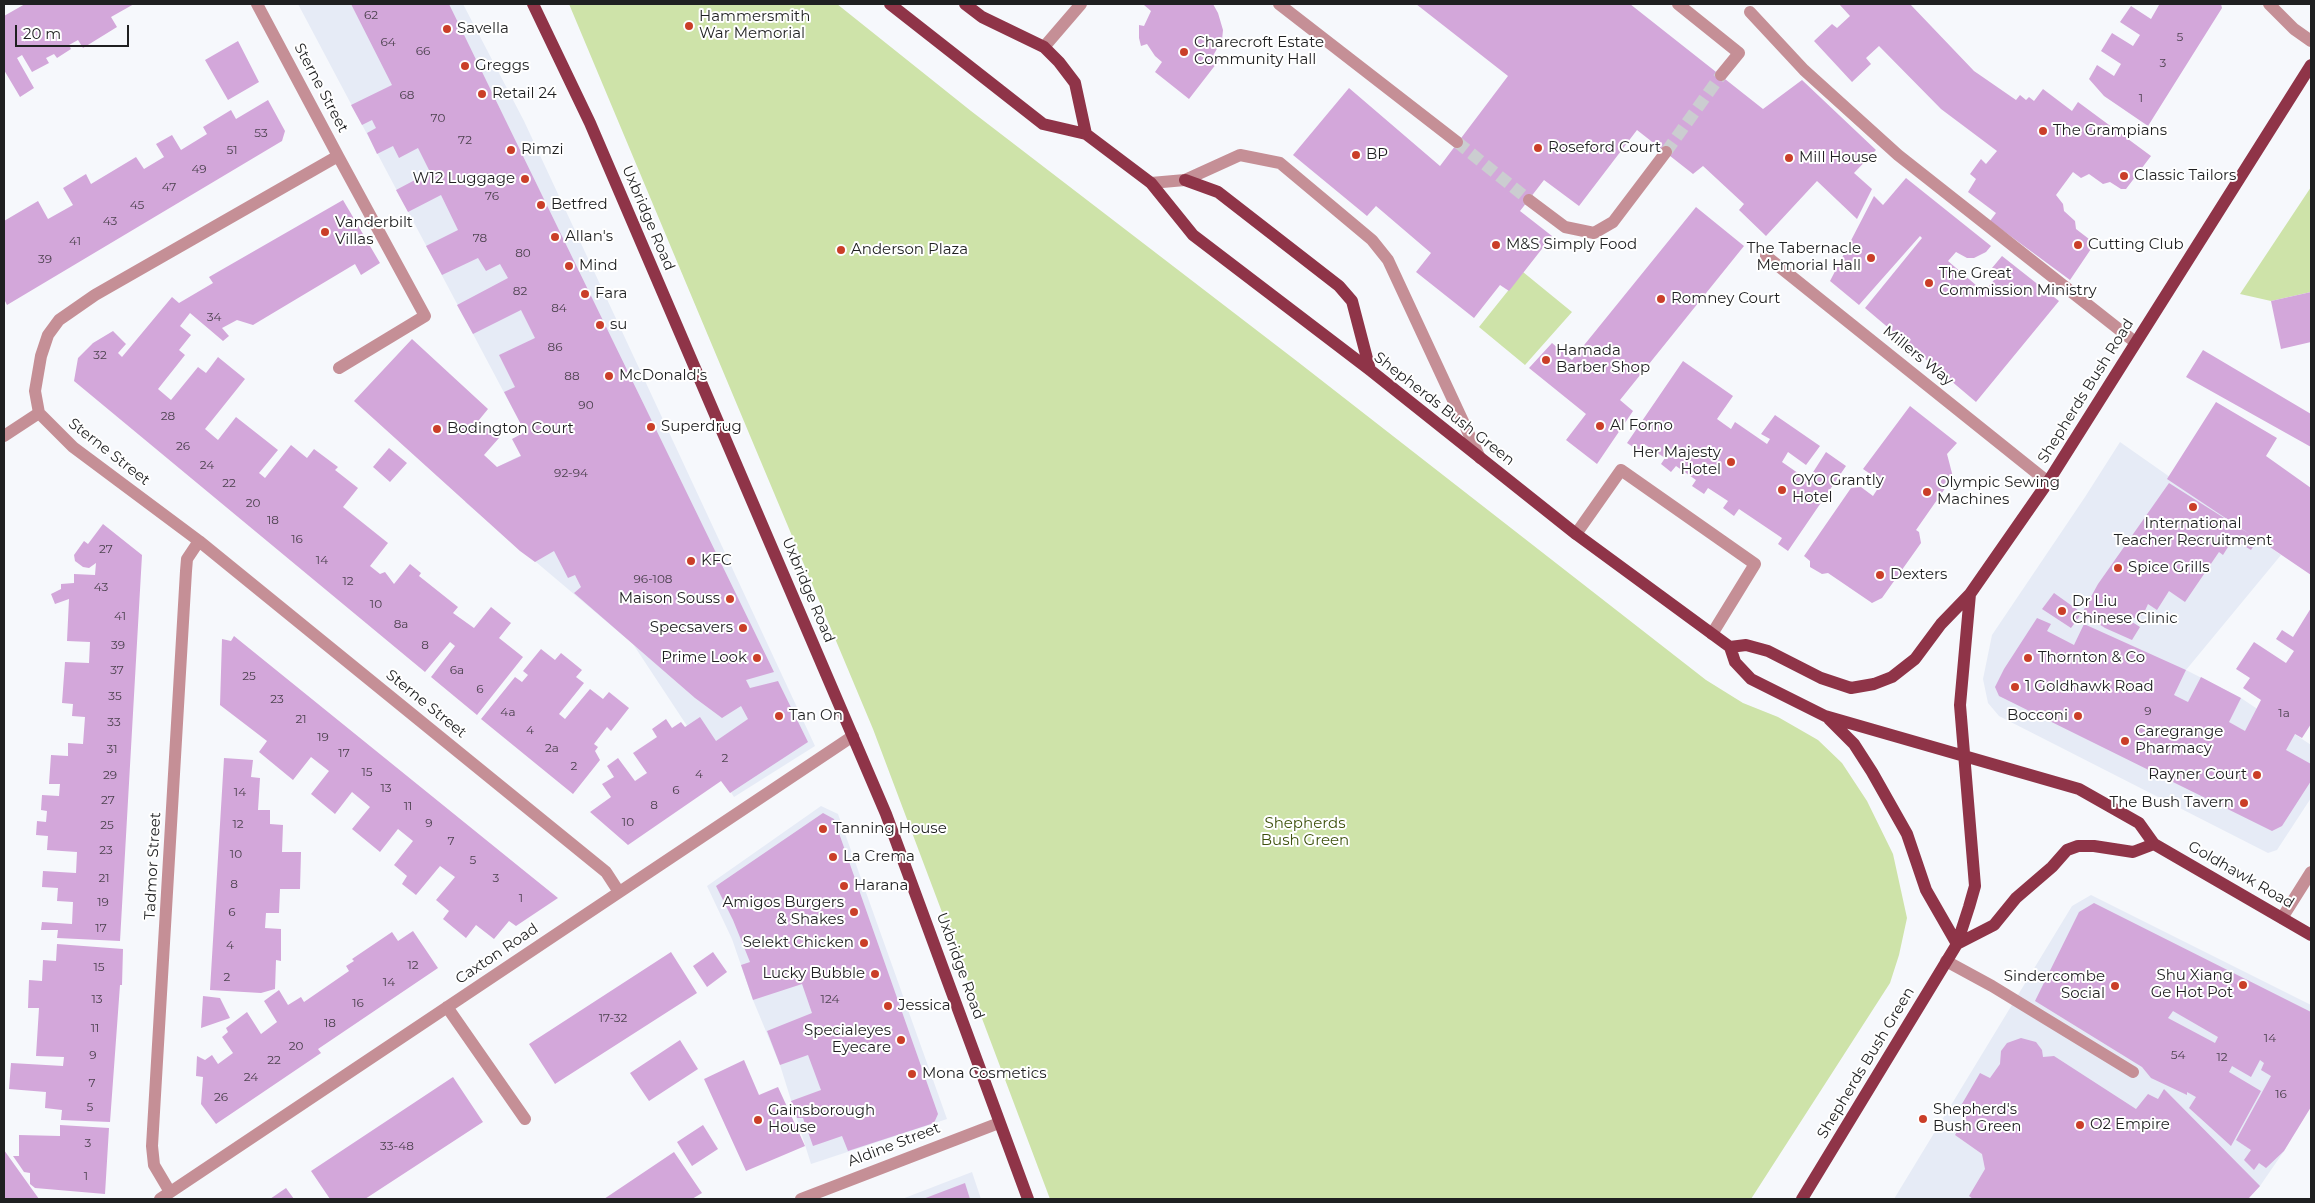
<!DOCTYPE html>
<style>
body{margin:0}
#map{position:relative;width:2315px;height:1203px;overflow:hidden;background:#f6f8fc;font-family:Montserrat,sans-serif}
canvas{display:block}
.frame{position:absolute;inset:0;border:5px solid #1f2021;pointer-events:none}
.scale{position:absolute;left:15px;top:25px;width:114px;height:22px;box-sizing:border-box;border:2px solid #1f2021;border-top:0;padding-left:6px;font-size:15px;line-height:18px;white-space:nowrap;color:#1f2021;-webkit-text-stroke:4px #fff;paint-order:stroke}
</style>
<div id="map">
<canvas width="2315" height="1203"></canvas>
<div class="frame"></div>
<div class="scale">20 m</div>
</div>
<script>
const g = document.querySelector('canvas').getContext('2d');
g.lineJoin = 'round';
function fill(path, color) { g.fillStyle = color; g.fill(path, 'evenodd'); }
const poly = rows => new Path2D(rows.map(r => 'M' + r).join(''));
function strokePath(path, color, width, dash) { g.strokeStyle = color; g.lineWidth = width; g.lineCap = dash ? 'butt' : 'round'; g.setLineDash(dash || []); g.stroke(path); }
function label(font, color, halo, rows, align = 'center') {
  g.font = font + ' Montserrat,sans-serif'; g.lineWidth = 4; g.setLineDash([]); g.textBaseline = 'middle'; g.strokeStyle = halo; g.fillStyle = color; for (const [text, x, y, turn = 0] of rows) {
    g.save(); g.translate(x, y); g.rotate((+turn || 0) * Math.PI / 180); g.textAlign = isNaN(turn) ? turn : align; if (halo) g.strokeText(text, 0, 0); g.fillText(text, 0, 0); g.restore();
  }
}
fill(poly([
 [298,4,463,4,524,121,815,746,734,797,633,644,465,502,497,467,534,449],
 [2120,442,2281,555,2186,670,2241,698,2311,745,2311,798,2277,850,2268,853,1999,716,1988,703,1983,679,1992,635,2085,497],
 [821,806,838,814,947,1119,811,1164,780,1065,753,1000,732,939,707,886],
 [2091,895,2311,1005,2311,1104,2284,1151,2260,1186,2248,1199,1894,1199,2072,906],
 [972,1172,981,1199,902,1199]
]), '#e6ebf6');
fill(poly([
 [569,4,837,4,971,111,1298,362,1706,680,1743,703,1778,717,1818,740,1842,763,1867,801,1893,854,1907,918,1899,955,1890,983,1751,1199,1050,1199,873,729],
 [2311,187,2311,292,2271,301,2240,294],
 [1523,272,1572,312,1525,365,1479,327]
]), '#cee3a9');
fill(poly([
 [25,4,134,4,111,17,117,27,83,48,78,40,69,45,71,49,57,58,54,54,46,58,49,63,32,72,22,55,17,58,34,88,20,97,4,70,4,16],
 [351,4,449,4,774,672,746,680,750,688,778,681,808,742,730,793,721,781,628,845,590,812,611,797,602,784,614,777,607,766,618,758,635,781,647,773,633,753,657,737,652,729,666,719,672,728,681,722,685,727,700,717,716,741,748,719,741,706,722,718,695,698,574,593,581,587,575,575,568,578,554,551,535,562,520,551,354,401,412,339,488,409,479,420,499,438,484,455,497,467,521,456,512,439,525,432,504,392,515,387,499,355,535,338,521,310,473,334,457,305,508,278,500,264,486,271,478,258,442,275,426,246,458,230,441,195,408,212,396,190,430,172,418,148,399,158,393,146,377,154,367,133,376,128,372,120,362,125,351,105,392,85],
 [1146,4,1213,4,1218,13,1223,30,1222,40,1214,54,1220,59,1189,99,1155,72,1162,62,1155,56,1147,44,1141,46,1139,38,1139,25,1144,26,1151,11,1144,5],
 [1416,4,1630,4,1763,109,1802,80,1876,150,1854,173,1872,189,1857,219,1817,181,1766,236,1739,210,1744,204,1703,166,1693,174,1637,130,1579,206,1544,180,1520,211,1552,236,1509,291,1500,285,1474,318,1416,272,1431,253,1376,206,1367,216,1293,155,1349,88,1440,166,1508,76],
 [1839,4,1910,4,1974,71,2016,100,2020,95,2026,100,2029,97,2034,101,2043,89,2072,111,2078,102,2151,156,2126,189,2121,189,2110,182,2103,184,2089,174,2081,178,2073,172,2056,195,2063,204,2064,211,2075,221,2076,229,2089,239,2093,246,2070,280,1990,221,1996,213,1968,192,1976,179,1970,174,1981,159,1986,164,1997,151,1941,109,1879,46,1866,58,1871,64,1852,82,1814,41,1832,24,1837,28,1850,16],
 [2156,4,2221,4,2222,8,2148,126,2104,96,2089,79,2097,65,2114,76,2121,64,2101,51,2112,33,2133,46,2140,35,2120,22,2131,6,2151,19,2159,5],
 [238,41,259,82,228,100,205,60],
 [268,100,285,131,282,141,7,305,4,299,4,221,38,201,48,219,73,205,63,188,86,174,91,184,136,157,144,169,164,157,156,144,172,135,181,150,207,134,203,127,231,110,236,119],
 [1906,178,1991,246,1986,252,1974,258,1967,258,1956,252,1948,261,1984,292,1999,274,1992,268,2002,256,2059,301,1976,402,1865,308,1922,238,1920,236,1859,305,1830,281,1874,196,1883,205],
 [343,200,380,263,361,275,355,264,253,325,237,320,222,328,229,336,223,341,190,313,180,326,191,335,179,350,185,355,158,389,171,400,198,367,206,373,218,357,245,379,205,429,218,440,236,417,278,450,259,473,265,478,291,445,307,458,314,449,338,467,335,470,358,488,343,507,388,543,370,566,380,574,385,572,394,584,410,564,421,573,419,576,458,607,453,613,474,628,491,607,511,623,499,638,523,657,477,715,431,677,455,646,450,642,425,672,74,381,78,358,93,343,113,331,126,344,118,353,122,357,172,297,179,303,213,283,209,277],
 [1696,207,1744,246,1620,400,1633,411,1597,464,1566,440,1586,414,1529,368,1552,343,1572,360],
 [2311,292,2311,342,2281,349,2271,301],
 [2203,350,2311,414,2311,447,2186,377],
 [1683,361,1733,396,1717,419,1731,429,1735,422,1767,444,1770,439,1761,434,1775,415,1820,446,1806,465,1788,452,1782,462,1808,480,1826,452,1846,466,1788,551,1778,544,1782,538,1739,509,1734,516,1723,508,1728,501,1708,488,1704,494,1692,486,1696,480,1676,466,1671,472,1661,464,1665,458,1644,444,1639,451,1627,443],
 [2216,402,2277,438,2266,456,2311,488,2311,575,2258,539,2251,550,2233,539,2223,555,2219,552,2185,602,2169,591,2157,610,2148,604,2143,615,2129,620,2140,627,2132,640,2105,628,2082,613,2098,584,2169,483,2251,535,2167,479],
 [1910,406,1957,443,1947,454,1953,477,1916,530,1919,532,1921,543,1882,598,1872,603,1828,573,1822,574,1810,567,1810,561,1804,556,1851,488,1861,487,1873,496,1882,482,1863,469],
 [389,448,407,463,390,482,373,467],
 [103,524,142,555,120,941,57,938,58,930,41,930,42,922,72,924,73,902,57,901,58,888,42,887,43,871,76,873,77,852,47,850,48,836,36,835,37,821,46,822,47,811,41,810,42,795,59,796,60,784,49,784,51,755,68,756,68,743,83,744,85,717,72,716,73,704,62,703,65,662,89,663,90,642,67,641,69,599,55,604,51,594,61,589,61,584,74,583,74,574,95,575,96,563,89,568,83,567,75,561,74,555,84,541,88,544],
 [2054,593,2082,613,2071,628,2042,609],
 [2311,608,2311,724,2302,738,2295,734,2286,750,2311,764,2311,781,2282,826,2272,831,1999,696,1995,687,2004,669,2037,618,2051,624,2047,631,2074,645,2084,624,2186,670,2174,695,2188,702,2201,677,2241,698,2229,722,2245,731,2261,700,2243,688,2250,678,2236,669,2254,642,2286,663,2294,651,2276,639,2282,630,2293,637],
 [234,636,522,869,558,898,516,926,509,921,494,939,476,925,466,938,443,919,449,911,436,900,455,877,440,866,416,895,402,884,407,876,394,865,413,841,398,829,380,852,352,829,370,807,352,792,335,814,311,794,329,771,311,757,293,780,259,752,267,741,220,705,222,639,231,641],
 [541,649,555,660,561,653,582,670,576,677,584,683,559,714,565,719,590,689,603,699,609,692,629,708,611,731,607,727,594,744,598,747,595,751,600,760,573,794,481,719,515,677,522,682,528,675,523,671],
 [224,758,253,760,251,777,260,778,258,810,270,810,270,824,283,825,282,852,301,852,300,889,280,889,279,913,266,913,265,928,281,929,281,961,276,960,275,989,261,993,210,990],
 [823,813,834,819,938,1114,934,1123,848,1151,842,1136,813,1146,803,1118,797,1118,791,1101,821,1090,808,1055,780,1065,767,1031,812,1013,802,984,753,1000,741,965,750,962,733,920,716,886],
 [2094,903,2311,1012,2311,1107,2284,1151,2266,1168,2259,1163,2254,1170,2244,1160,2251,1150,2236,1140,2271,1076,2261,1070,2264,1063,2260,1060,2251,1077,2232,1066,2229,1072,2261,1091,2231,1146,2189,1108,2196,1097,2187,1092,2187,1095,2151,1078,2142,1067,2035,1001,2079,912],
 [2173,1011,2218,1037,2215,1043,2168,1018],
 [413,931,438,968,318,1049,321,1053,216,1124,201,1104,203,1077,196,1076,197,1056,205,1060,212,1055,218,1064,233,1053,222,1037,228,1032,226,1028,247,1012,261,1034,277,1022,264,1001,279,990,288,1005,301,997,304,1002,349,971,346,966,354,961,352,959,392,932,398,941],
 [57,944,123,949,122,985,120,985,110,1122,61,1120,62,1110,45,1108,46,1092,9,1089,11,1063,63,1066,64,1057,36,1056,39,1008,28,1008,29,980,42,981,43,960,56,961],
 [671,952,697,993,555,1084,529,1044],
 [713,952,727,972,707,987,693,966],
 [203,996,220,998,230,1018,201,1028],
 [2021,1038,2036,1042,2042,1050,2043,1057,2054,1056,2136,1109,2148,1094,2158,1099,2164,1089,2260,1186,2248,1199,1973,1199,1969,1196,1985,1169,1982,1154,1955,1135,1967,1115,1959,1109,1980,1073,1990,1078,2000,1064,2001,1051,2007,1043],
 [680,1040,698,1069,649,1101,630,1073],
 [744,1060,759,1095,778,1087,805,1146,746,1171,704,1079],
 [453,1077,483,1122,365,1199,330,1199,311,1171],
 [60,1125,109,1128,105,1194,35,1188,30,1184,30,1173,24,1172,13,1156,19,1156,19,1135,60,1136],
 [703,1125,718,1149,692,1166,677,1142],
 [4,1150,39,1199,4,1199],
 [674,1152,702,1193,692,1199,604,1199],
 [965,1183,970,1199,923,1199],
 [286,1188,294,1199,270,1199]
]), '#d3a7da');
strokePath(poly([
 [1457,142,1529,200],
 [1666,152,1721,75]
]), '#cbcdd0', 12, [12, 6]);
strokePath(poly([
 [257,4,338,156,95,295,59,320,48,335,41,356,35,391,39,413,73,447,199,541,606,872,619,892],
 [1279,4,1457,142],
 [1678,4,1739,53,1721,75],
 [2269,4,2294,29,2311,41],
 [1750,12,1804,70,1898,155,2135,342],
 [1044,47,1081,4],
 [338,156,425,316,339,368],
 [1151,183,1185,180,1240,155,1280,163,1372,240,1388,260,1480,458],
 [1529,200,1565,227,1594,233,1613,222,1666,152],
 [1766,256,2048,482],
 [4,436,39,413],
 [1576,534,1621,470,1755,564,1712,634],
 [2282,918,2311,872],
 [1946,961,1992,986,2133,1072],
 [447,1007,525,1119],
 [170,1192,154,1165,152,1146,186,571,187,559,199,541],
 [160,1199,853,736],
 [801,1199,999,1123]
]), '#c58f96', 12);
strokePath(poly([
 [533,4,590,123,886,814,1028,1199],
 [890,4,1043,124,1086,134,1151,183,1193,235,1370,370,1576,534,1730,647,1735,662,1751,679,1825,716,2079,789,2139,823,2154,844,2311,935],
 [965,4,982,17,1044,47,1059,62,1075,83,1086,134],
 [1185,180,1218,192,1339,286,1352,301,1370,370],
 [1730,647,1746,645,1768,651,1821,678,1851,688,1874,684,1892,677,1915,659,1941,624,1970,594,2048,482,2311,65],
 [1829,719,1854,744,1872,772,1907,834,1926,890,1957,944],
 [1957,944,1994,925,2016,898,2052,867,2067,850,2078,846,2094,846,2133,852,2154,844],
 [1802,1199,1957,944,1969,907,1975,886,1960,705,1970,594]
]), '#8f3448', 12);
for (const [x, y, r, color] of [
 [689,26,5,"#ca3e28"],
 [447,29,5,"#ca3e28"],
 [1184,52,5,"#ca3e28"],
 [465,66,5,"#ca3e28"],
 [482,94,5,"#ca3e28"],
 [2043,131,5,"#ca3e28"],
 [1538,148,5,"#ca3e28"],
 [511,150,5,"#ca3e28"],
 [1356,155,5,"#ca3e28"],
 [1789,158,5,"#ca3e28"],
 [2124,176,5,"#ca3e28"],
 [525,179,5,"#ca3e28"],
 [541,205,5,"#ca3e28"],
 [325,232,5,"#ca3e28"],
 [555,237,5,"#ca3e28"],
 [1496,245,5,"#ca3e28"],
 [2078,245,5,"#ca3e28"],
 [841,250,5,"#ca3e28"],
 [1871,258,5,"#ca3e28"],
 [569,266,5,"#ca3e28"],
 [1929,283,5,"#ca3e28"],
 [585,294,5,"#ca3e28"],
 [1661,299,5,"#ca3e28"],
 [600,325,5,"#ca3e28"],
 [1546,360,5,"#ca3e28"],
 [609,376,5,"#ca3e28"],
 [1600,426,5,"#ca3e28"],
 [651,427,5,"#ca3e28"],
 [437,429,5,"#ca3e28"],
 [1731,462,5,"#ca3e28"],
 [1782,490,5,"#ca3e28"],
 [1927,492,5,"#ca3e28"],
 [2193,507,5,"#ca3e28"],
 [691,561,5,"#ca3e28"],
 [2118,568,5,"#ca3e28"],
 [1880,575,5,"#ca3e28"],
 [730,599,5,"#ca3e28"],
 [2062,611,5,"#ca3e28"],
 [743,628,5,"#ca3e28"],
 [757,658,5,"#ca3e28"],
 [2028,658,5,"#ca3e28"],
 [2015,687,5,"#ca3e28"],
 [779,716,5,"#ca3e28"],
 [2078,716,5,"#ca3e28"],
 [2125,741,5,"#ca3e28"],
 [2257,775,5,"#ca3e28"],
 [2244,803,5,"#ca3e28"],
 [823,829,5,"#ca3e28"],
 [833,857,5,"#ca3e28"],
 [844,886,5,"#ca3e28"],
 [854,912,5,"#ca3e28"],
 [864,943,5,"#ca3e28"],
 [875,974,5,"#ca3e28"],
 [2243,985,5,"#ca3e28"],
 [2115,986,5,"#ca3e28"],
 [888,1006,5,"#ca3e28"],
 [901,1040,5,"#ca3e28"],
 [912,1074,5,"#ca3e28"],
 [1923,1119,5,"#ca3e28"],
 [758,1120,5,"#ca3e28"],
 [2080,1125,5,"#ca3e28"]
]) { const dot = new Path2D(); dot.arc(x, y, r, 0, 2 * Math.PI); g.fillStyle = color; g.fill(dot); strokePath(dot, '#fff', 2); }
label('12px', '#4c424f', null, [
 ["62",371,15],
 ["5",2180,37],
 ["64",388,42],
 ["66",423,51],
 ["3",2163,63],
 ["68",407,95],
 ["1",2141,98],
 ["70",438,118],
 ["53",261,133],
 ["72",465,140],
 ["51",232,150],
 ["49",199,169],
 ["47",169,187],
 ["76",492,196],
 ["45",137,205],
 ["43",110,221],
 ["78",480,238],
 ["41",75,241],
 ["80",523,253],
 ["39",45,259],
 ["82",520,291],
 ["84",559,308],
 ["34",214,317],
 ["86",555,347],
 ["32",100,355],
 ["88",572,376],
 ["90",586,405],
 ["28",168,416],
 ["26",183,446],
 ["24",207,465],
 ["92-94",571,473],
 ["22",229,483],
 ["20",253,503],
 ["18",273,520],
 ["16",297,539],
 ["27",106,549],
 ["14",322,560],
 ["96-108",653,579],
 ["12",348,581],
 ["43",101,587],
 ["10",376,604],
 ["41",120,616],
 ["8a",401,624],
 ["39",118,645],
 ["8",425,645],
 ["37",117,670],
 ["6a",457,670],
 ["25",249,676],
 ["6",480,689],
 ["35",115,696],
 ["23",277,699],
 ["9",2148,711],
 ["4a",508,712],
 ["1a",2284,713],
 ["21",301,719],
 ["33",114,722],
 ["4",530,730],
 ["19",323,737],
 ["2a",552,748],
 ["31",112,749],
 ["17",344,753],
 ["2",725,758],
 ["2",574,766],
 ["15",367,772],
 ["4",699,774],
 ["29",110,775],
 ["13",386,788],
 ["6",676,790],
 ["14",240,792],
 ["27",108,800],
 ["8",654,805],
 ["11",408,806],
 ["10",628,822],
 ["9",429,823],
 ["12",238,824],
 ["25",107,825],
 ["7",451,841],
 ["23",106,850],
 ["10",236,854],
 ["5",473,860],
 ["21",104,878],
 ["3",496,878],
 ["8",234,884],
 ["1",521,898],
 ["19",103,902],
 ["6",232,912],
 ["17",101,928],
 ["4",230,945],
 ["12",413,965],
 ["15",99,967],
 ["2",227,977],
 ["14",389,982],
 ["13",97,999],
 ["124",830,999],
 ["16",358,1003],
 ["17-32",613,1018],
 ["18",330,1023],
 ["11",95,1028],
 ["14",2270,1038],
 ["20",296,1046],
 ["9",93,1055],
 ["54",2178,1055],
 ["12",2222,1057],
 ["22",274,1060],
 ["24",251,1077],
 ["7",92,1083],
 ["16",2281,1094],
 ["26",221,1097],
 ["5",90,1107],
 ["3",88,1143],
 ["33-48",397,1146],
 ["1",86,1176]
]);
label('15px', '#1f2021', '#fff', [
 ["Hammersmith",699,17],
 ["War Memorial",699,34],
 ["Savella",457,29],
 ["Charecroft Estate",1194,43],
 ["Community Hall",1194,60],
 ["Greggs",475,66],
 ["Retail 24",492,94],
 ["The Grampians",2053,131],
 ["Roseford Court",1548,148],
 ["Rimzi",521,150],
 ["BP",1366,155],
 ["Mill House",1799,158],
 ["Classic Tailors",2134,176],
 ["W12 Luggage",515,179,"right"],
 ["Betfred",551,205],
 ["Vanderbilt",335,223],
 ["Villas",335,240],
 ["Allan's",565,237],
 ["M&S Simply Food",1506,245],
 ["Cutting Club",2088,245],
 ["The Tabernacle",1861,249,"right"],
 ["Memorial Hall",1861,266,"right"],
 ["Anderson Plaza",851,250],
 ["Mind",579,266],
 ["The Great",1939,274],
 ["Commission Ministry",1939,291],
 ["Fara",595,294],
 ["Romney Court",1671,299],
 ["su",610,325],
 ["Hamada",1556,351],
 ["Barber Shop",1556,368],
 ["McDonald's",619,376],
 ["Al Forno",1610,426],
 ["Superdrug",661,427],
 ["Bodington Court",447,429],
 ["Her Majesty",1721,453,"right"],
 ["Hotel",1721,470,"right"],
 ["OYO Grantly",1792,481],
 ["Hotel",1792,498],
 ["Olympic Sewing",1937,483],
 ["Machines",1937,500],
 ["International",2193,524,"center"],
 ["Teacher Recruitment",2193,541,"center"],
 ["KFC",701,561],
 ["Spice Grills",2128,568],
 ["Dexters",1890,575],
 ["Maison Souss",720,599,"right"],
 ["Dr Liu",2072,602],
 ["Chinese Clinic",2072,619],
 ["Specsavers",733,628,"right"],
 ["Prime Look",747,658,"right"],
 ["Thornton & Co",2038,658],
 ["1 Goldhawk Road",2025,687],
 ["Tan On",789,716],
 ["Bocconi",2068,716,"right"],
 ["Caregrange",2135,732],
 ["Pharmacy",2135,749],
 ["Rayner Court",2247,775,"right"],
 ["The Bush Tavern",2234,803,"right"],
 ["Tanning House",833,829],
 ["La Crema",843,857],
 ["Harana",854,886],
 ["Amigos Burgers",844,903,"right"],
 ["& Shakes",844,920,"right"],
 ["Selekt Chicken",854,943,"right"],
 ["Lucky Bubble",865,974,"right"],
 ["Shu Xiang",2233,976,"right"],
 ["Ge Hot Pot",2233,993,"right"],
 ["Sindercombe",2105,977,"right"],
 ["Social",2105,994,"right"],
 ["Jessica",898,1006],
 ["Specialeyes",891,1031,"right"],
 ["Eyecare",891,1048,"right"],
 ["Mona Cosmetics",922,1074],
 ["Shepherd's",1933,1110],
 ["Bush Green",1933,1127],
 ["Gainsborough",768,1111],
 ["House",768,1128],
 ["O2 Empire",2090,1125]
], 'left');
label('15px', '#1f2021', '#fff', [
 ["Sterne Street",321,88,62],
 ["Uxbridge Road",648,218,67],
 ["Millers Way",1918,356,39],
 ["Shepherds Bush Road",2086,391,-58],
 ["Shepherds Bush Green",1444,409,38],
 ["Sterne Street",109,452,38],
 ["Uxbridge Road",808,590,67],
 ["Sterne Street",426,704,39],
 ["Tadmor Street",153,866,-87],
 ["Goldhawk Road",2241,875,30],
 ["Caxton Road",497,954,-34],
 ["Uxbridge Road",960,966,70],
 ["Shepherds Bush Green",1866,1063,-59],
 ["Aldine Street",894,1145,-21]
]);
label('15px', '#3e510d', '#fff', [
 ["Shepherds",1305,824],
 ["Bush Green",1305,841]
]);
</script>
